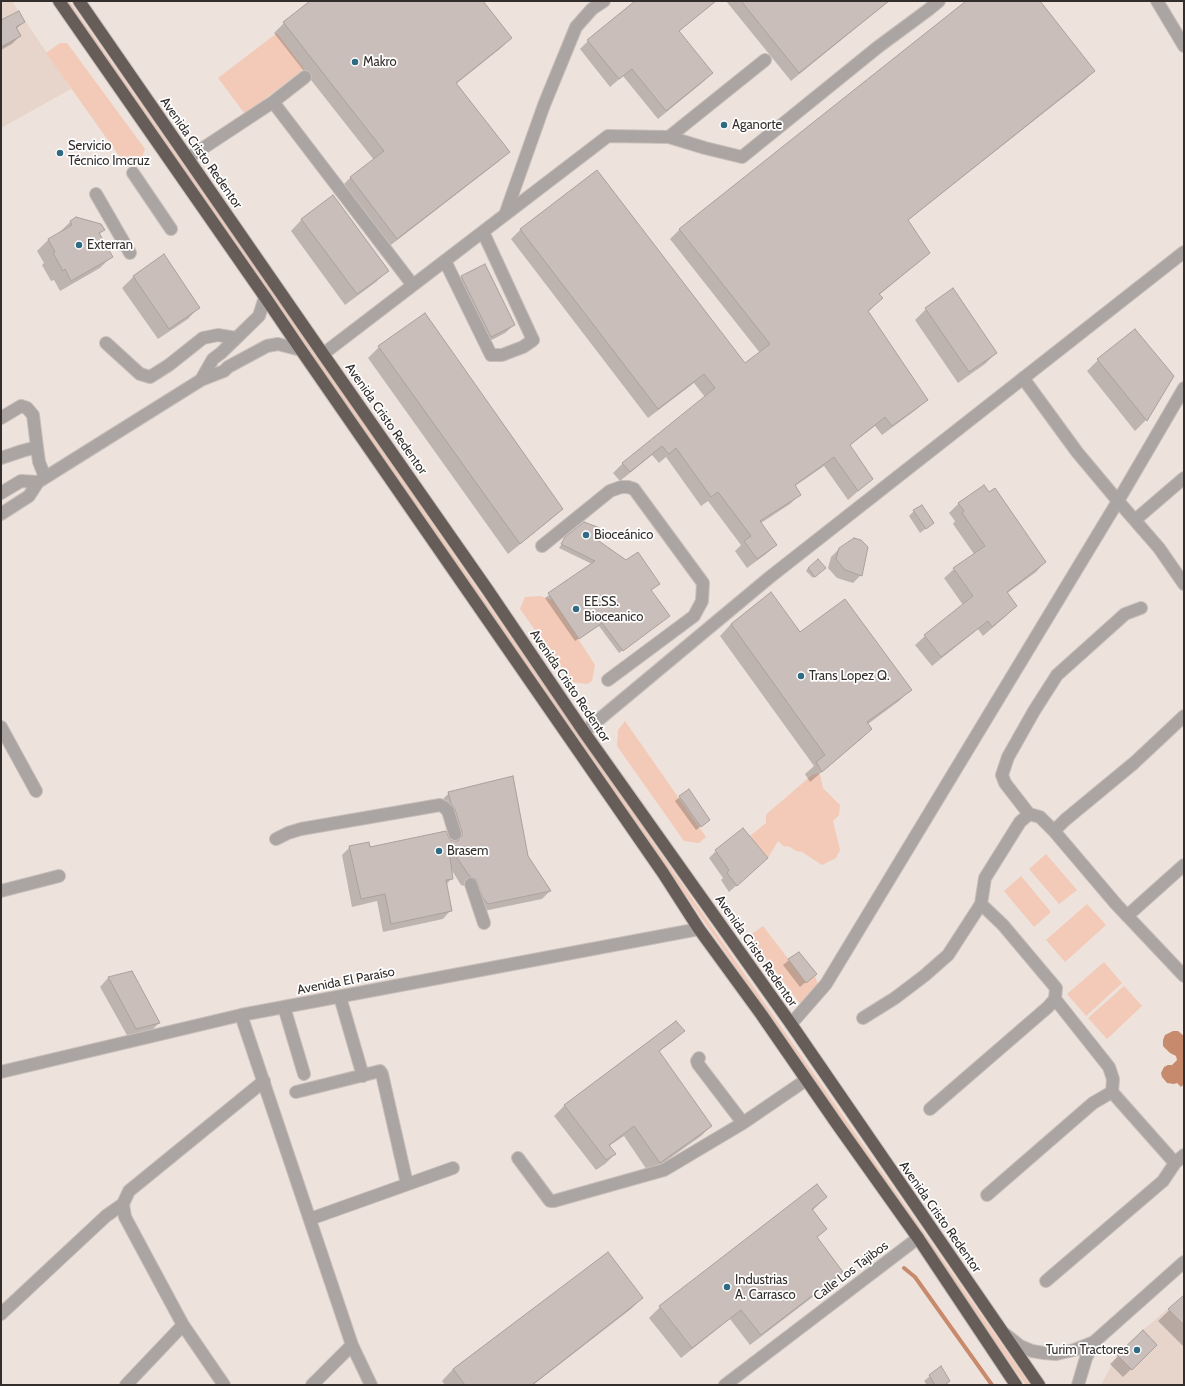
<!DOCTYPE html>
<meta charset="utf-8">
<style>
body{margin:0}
#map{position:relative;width:1185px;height:1386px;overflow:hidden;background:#ede2dc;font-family:Cabin,sans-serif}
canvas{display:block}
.frame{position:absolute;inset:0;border:2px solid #332e2c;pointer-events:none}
</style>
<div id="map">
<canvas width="1185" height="1386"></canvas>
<div class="frame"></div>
</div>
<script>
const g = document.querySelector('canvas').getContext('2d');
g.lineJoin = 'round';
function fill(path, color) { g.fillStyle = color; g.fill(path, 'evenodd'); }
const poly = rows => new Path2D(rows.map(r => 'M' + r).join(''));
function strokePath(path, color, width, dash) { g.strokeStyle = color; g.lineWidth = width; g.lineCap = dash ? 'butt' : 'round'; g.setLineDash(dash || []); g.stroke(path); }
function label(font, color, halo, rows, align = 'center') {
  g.font = font + ' Cabin,sans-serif'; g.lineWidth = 3.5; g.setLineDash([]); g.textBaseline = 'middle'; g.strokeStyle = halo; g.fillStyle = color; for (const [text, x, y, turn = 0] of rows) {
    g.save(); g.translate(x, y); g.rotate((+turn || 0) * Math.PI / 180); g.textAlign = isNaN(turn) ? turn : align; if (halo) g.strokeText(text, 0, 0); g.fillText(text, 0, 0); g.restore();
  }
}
fill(poly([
 [1,1,12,1,71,89,1,128],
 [1184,1295,1184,1385,1102,1385,1102,1383,1117,1355,1143,1330]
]), '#e7d4cb');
fill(poly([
 [66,1,69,1,283,307,532,668,1030,1385,1026,1385,1015,1370],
 [277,33,304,69,245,114,218,78],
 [60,43,67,43,145,149,142,158,127,167,46,53],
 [540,596,553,600,595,665,592,681,587,684,572,682,520,609,525,597],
 [625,721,706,837,699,843,684,841,617,746,618,730],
 [818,773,820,775,823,788,840,805,839,815,833,821,840,850,836,858,822,865,802,852,796,851,790,847,783,846,778,841,768,858,750,836,766,823,766,815,770,811,812,775],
 [1046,854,1077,890,1059,904,1029,869],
 [1021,876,1051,912,1034,927,1004,891],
 [1087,904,1106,925,1065,962,1046,940],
 [763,926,806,982,815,976,819,987,802,1006,749,936],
 [1104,962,1122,983,1086,1016,1067,994],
 [1124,986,1142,1006,1107,1039,1088,1018]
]), '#f2cab7');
fill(poly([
 [1173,1031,1178,1031,1184,1036,1184,1084,1181,1087,1177,1083,1174,1084,1167,1083,1162,1077,1161,1073,1164,1067,1168,1065,1172,1065,1177,1060,1176,1056,1170,1053,1163,1046,1163,1040,1165,1035]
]), '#c88a6c');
fill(poly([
 [312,1,482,1,511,38,501,48,456,84,508,152,498,162,387,248,341,187,351,177,374,160,274,33,284,23],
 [637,1,716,1,678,32,712,73,703,82,658,119,623,76,610,87,580,49,588,41],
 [726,1,889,1,791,81],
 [968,1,1038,1,1094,71,1084,81,907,221,928,253,919,262,879,295,882,298,868,312,926,400,917,409,882,435,875,426,849,446,872,479,848,500,824,466,795,486,800,494,790,504,761,523,776,545,766,554,747,568,735,551,741,545,708,501,701,506,666,457,659,463,652,455,620,481,613,473,623,463,705,397,694,383,648,418,511,239,520,230,596,171,745,365,760,353,670,239,679,230],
 [1,21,24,22,16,29,20,36,12,44,1,50],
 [302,219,387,271,376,282,345,305,291,231],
 [71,221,103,230,99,235,111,257,100,268,60,291,54,280,51,281,42,265,44,263,37,251,48,240,59,233],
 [163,256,199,307,188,319,158,339,122,288,133,277],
 [484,266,514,325,505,333,482,345,453,285,461,277],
 [926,309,996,353,985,364,958,383,915,320],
 [379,347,562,509,550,520,508,554,368,358],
 [1098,360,1173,376,1146,420,1135,431,1087,371],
 [959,503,1045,562,1036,572,1006,594,1015,606,1006,616,983,636,978,629,932,666,915,645,925,636,963,605,944,578,954,569,974,554,953,524,955,521,949,513],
 [914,511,933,523,920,533,909,516],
 [566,538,595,540,650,590,669,616,619,653,599,626,575,641,545,598,592,564,559,548],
 [839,549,861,575,853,583,837,578,828,568,831,557],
 [808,568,822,570,813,578,806,571],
 [770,594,800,633,910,690,899,701,868,724,871,729,860,740,810,782,805,774,814,766,720,636,731,624],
 [449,793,527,856,550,891,542,899,479,912,468,887,461,885,451,869,452,878,446,885,451,910,443,919,383,932,377,901,352,907,342,855,350,847,370,849,449,840,454,843,447,817,441,801],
 [680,797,704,824,696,830,675,801],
 [716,851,760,865,729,892,721,880,723,878,709,858],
 [798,953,815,974,800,987,783,965],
 [132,972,159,1023,151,1031,128,1037,100,987,108,978],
 [683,1031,673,1041,658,1052,711,1126,701,1136,649,1173,624,1136,609,1146,615,1154,605,1164,596,1170,554,1116,565,1105],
 [817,1185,826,1197,812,1211,826,1229,816,1238,842,1272,831,1283,750,1345,730,1319,681,1358,649,1318,660,1307],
 [608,1253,642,1298,631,1309,533,1385,445,1385,442,1381,453,1369],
 [1184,1296,1184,1347,1158,1321],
 [1143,1332,1156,1345,1123,1377,1110,1364],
 [941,1367,949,1381,945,1385,927,1385,924,1381]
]), '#0003');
strokePath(poly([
 [904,1268,915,1277,992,1385]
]), '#c88a6c', 4);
const building = poly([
 [310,1,483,1,512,38,456,83,510,152,397,239,350,177,384,151,283,22,310,1],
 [635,1,716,1,679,31,713,73,666,111,632,69,619,79,587,40,635,1],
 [741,1,889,1,799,73,741,1],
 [966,1,1040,1,1095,71,908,220,930,253,879,294,883,298,868,311,928,400,892,426,885,417,850,445,873,479,858,491,834,457,795,485,801,495,760,521,777,545,757,559,744,541,751,536,718,492,711,497,676,448,669,454,662,446,630,472,622,463,715,388,704,374,658,409,520,229,597,170,745,363,770,344,679,229,966,1],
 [19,11,25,22,16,27,21,36,1,47,1,20,19,11],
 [333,195,389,271,357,294,301,219,333,195],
 [76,217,101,224,105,230,99,233,113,257,71,281,65,269,63,271,53,253,55,252,48,239,72,225,70,221,76,217],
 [164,254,200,308,169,329,133,276,164,254],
 [485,264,515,325,491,337,461,276,485,264],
 [953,288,997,353,969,372,925,308,953,288],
 [425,313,563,509,520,544,378,346,425,313],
 [1135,329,1174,376,1147,421,1097,359,1135,329],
 [984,485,989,492,995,488,1046,562,1007,592,1017,606,992,627,988,621,941,657,924,635,973,596,953,568,985,546,962,513,964,511,958,503,984,485],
 [922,505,934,523,926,529,913,510,922,505],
 [584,522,600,528,596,539,626,560,638,552,660,584,651,590,670,616,623,651,602,623,579,639,548,593,595,561,561,544,565,537,584,522],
 [854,538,861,540,868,547,862,576,845,570,836,559,839,548,854,538],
 [818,559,826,568,815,577,808,568,818,559],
 [771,592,800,632,845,599,912,690,867,722,872,729,822,772,816,762,825,755,731,624,771,592],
 [513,776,528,856,551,891,488,904,483,898,476,879,470,877,448,844,453,879,446,880,452,911,391,924,385,894,361,899,349,846,369,842,370,847,446,831,450,840,454,841,458,841,462,836,462,832,455,809,451,803,448,792,513,776],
 [689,789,710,820,701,827,679,796,689,789],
 [743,828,768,858,737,886,727,873,729,870,715,850,743,828],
 [799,952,817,974,806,983,788,959,799,952],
 [132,971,160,1023,136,1029,108,977,132,971],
 [676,1021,685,1031,659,1051,712,1126,660,1163,634,1126,609,1145,616,1154,606,1160,564,1105,676,1021],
 [817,1184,827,1197,812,1209,827,1229,817,1237,843,1272,761,1335,741,1310,692,1348,659,1306,817,1184],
 [608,1252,643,1298,532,1385,465,1385,453,1369,608,1252],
 [1184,1295,1184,1325,1168,1309,1184,1295],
 [1143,1330,1157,1345,1132,1370,1117,1355,1143,1330],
 [941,1366,950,1381,945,1385,935,1385,929,1375,941,1366]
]);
fill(building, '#c9beb9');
strokePath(building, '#aba09b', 1);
const minor = poly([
 [1157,1,1184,46],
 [273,102,412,284],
 [669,137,765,60],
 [188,158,273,102,305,77],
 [133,173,171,229],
 [96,194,130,253],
 [505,215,544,105,576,27,592,9,604,1],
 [445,261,491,355,502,355,523,347,533,340,483,232],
 [106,343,140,374,150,377,169,365,203,338,218,335,236,338],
 [323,354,608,136,669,137,705,148,742,157,878,47,928,10,939,1],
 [1023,378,1077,452,1118,501,1159,548,1184,584],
 [201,380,213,359,221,353,259,316,265,297],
 [1,418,21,406,27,408,33,415,37,447],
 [1,458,22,451,37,447,39,462,45,477],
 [1,493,21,481,38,482],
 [1,514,29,496,38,482,201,380,224,371,228,367,267,346,278,344,301,350],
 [1135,520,1184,478],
 [542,546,610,491,621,487,628,487,634,489,703,583,702,601,694,616,608,680],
 [1141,608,1125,614,1057,675,1034,711,1008,757,1002,775,1005,783,1029,814,1040,817,1054,831,1116,904,1184,976],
 [1,727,36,791],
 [584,732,770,577,1184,252],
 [1054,831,1065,820,1134,763,1184,716],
 [276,839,288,833,301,829,440,805,444,807,448,811,455,834],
 [471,884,484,923],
 [1,891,59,876],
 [981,904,1003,925,1056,988,1055,999,1109,1067,1113,1079,1112,1092,1175,1163],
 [1127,916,1184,865],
 [340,997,363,1076],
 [284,1007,304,1074],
 [241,1015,352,1345,371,1385],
 [863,1018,895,998,924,976,948,955,981,904,985,878,1020,822,1029,814],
 [791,1024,826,984,1118,501,1184,388],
 [699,1058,697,1061,698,1064,743,1123,806,1080],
 [1,1072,241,1015,699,929],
 [296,1092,380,1071,382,1074,407,1184],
 [930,1109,1048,1007,1055,999],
 [518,1158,550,1201,554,1201,664,1170,743,1123],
 [987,1195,1093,1103,1112,1092],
 [310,1219,453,1168],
 [1046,1281,1163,1181,1175,1163,1184,1155],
 [1,1314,106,1216,123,1204],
 [183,1325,224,1385],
 [1005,1334,1020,1346,1032,1351,1044,1353,1056,1354,1074,1350,1094,1342,1184,1262],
 [126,1385,183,1325,125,1217,123,1204,129,1191,264,1081],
 [312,1385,352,1345],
 [725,1385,918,1238],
 [1078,1385,1086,1358,1094,1342]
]);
const highway = poly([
 [59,1,265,297,301,350,663,873,699,929,761,1014,837,1124,918,1238,1016,1385],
 [79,1,323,354,487,589,584,732,791,1024,1039,1385]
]);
strokePath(minor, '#c8beb9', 14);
strokePath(highway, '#c8beb9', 14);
strokePath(minor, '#aaa5a2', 12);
strokePath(highway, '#675d58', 12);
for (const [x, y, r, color] of [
 [355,62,4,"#2f6b82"],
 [724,125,4,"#2f6b82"],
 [60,153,4,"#2f6b82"],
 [79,245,4,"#2f6b82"],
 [586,535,4,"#2f6b82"],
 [576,609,4,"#2f6b82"],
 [801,676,4,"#2f6b82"],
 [439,851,4,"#2f6b82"],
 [727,1287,4,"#2f6b82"],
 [1137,1350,4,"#2f6b82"]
]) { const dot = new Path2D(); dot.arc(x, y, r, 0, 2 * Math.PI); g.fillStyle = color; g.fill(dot); strokePath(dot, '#fff', 1.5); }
label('13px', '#332e2c', '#fff', [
 ["Makro",363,62],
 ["Aganorte",732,125],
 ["Servicio",68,146],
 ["Técnico Imcruz",68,161],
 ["Exterran",87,245],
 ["Bioceánico",594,535],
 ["EE.SS.",584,602],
 ["Bioceanico",584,617],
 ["Trans Lopez Q.",809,676],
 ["Brasem",447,851],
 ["Industrias",735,1280],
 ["A. Carrasco",735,1295],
 ["Turim Tractores",1129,1350,"right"]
], 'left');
label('13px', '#332e2c', '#fff', [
 ["Avenida Cristo Redentor",201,153,55],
 ["Avenida Cristo Redentor",386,419,55],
 ["Avenida Cristo Redentor",570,686,56],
 ["Avenida Cristo Redentor",756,951,55],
 ["Avenida El Paraíso",346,981,-11],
 ["Avenida Cristo Redentor",940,1217,55],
 ["Calle Los Tajibos",851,1271,-37]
]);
</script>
